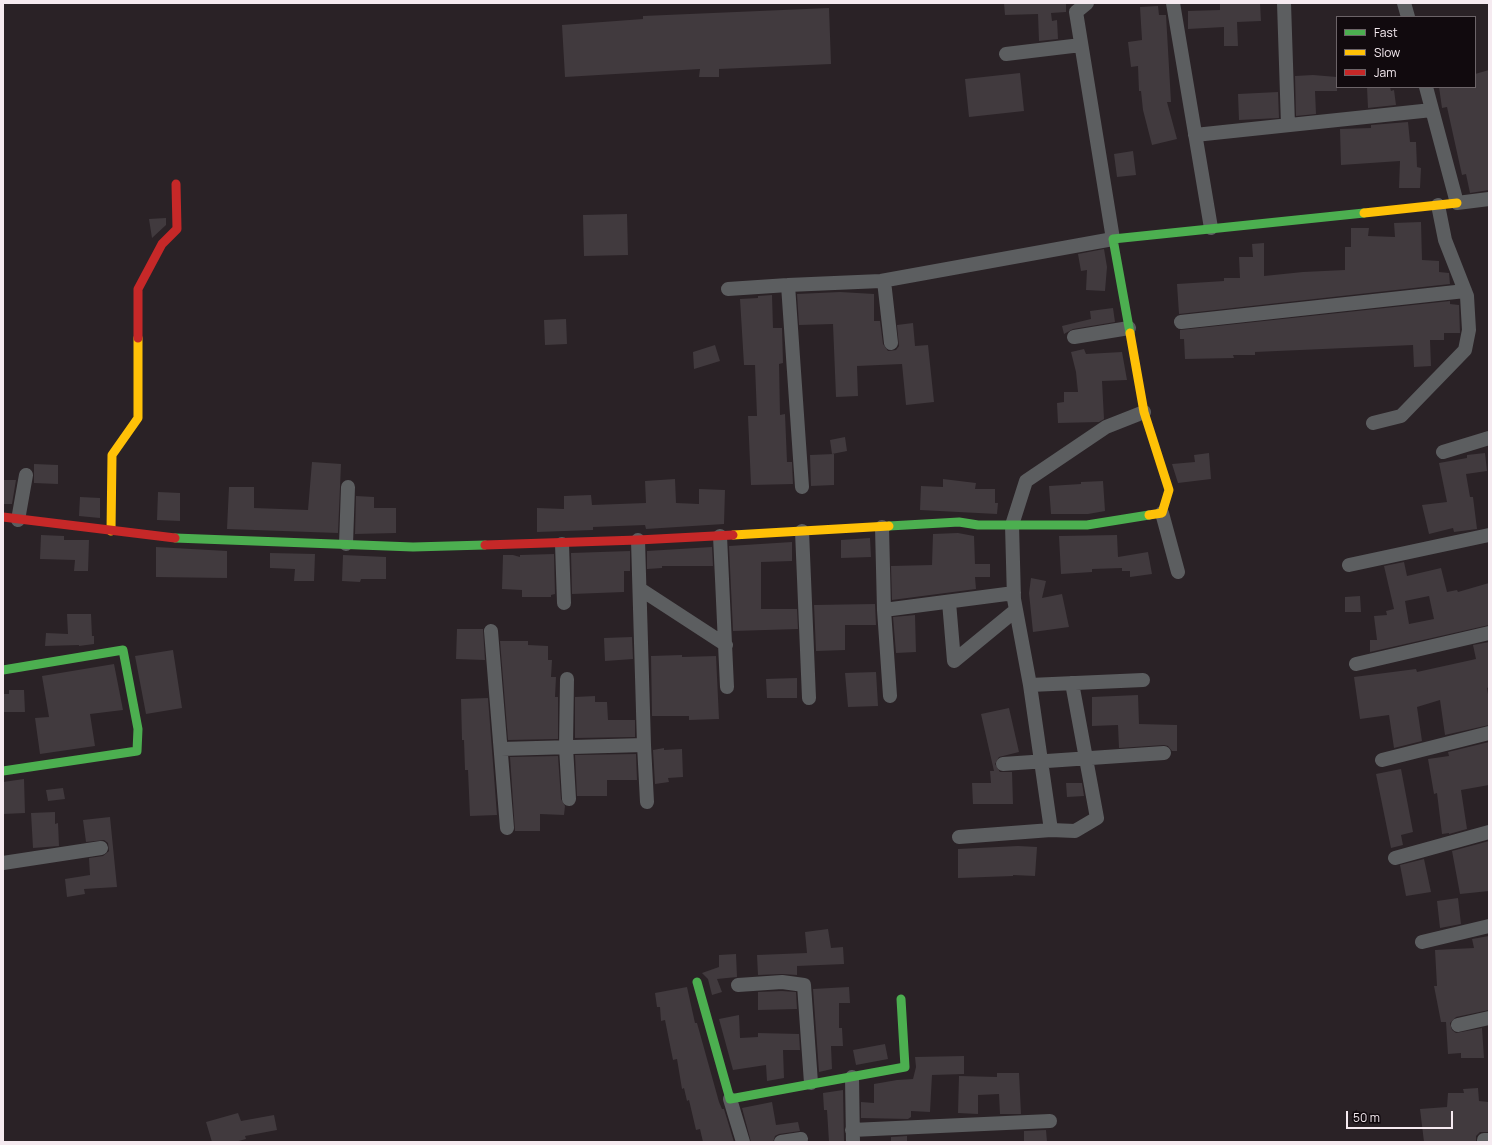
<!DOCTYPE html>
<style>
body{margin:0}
#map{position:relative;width:1492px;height:1145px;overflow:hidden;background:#2a2226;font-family:Manrope,sans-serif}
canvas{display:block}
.frame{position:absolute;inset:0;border:4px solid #f5eaf0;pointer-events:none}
.legend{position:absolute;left:1336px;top:16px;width:140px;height:72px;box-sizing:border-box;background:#110a0e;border:1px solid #6c6468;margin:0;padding:5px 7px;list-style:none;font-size:12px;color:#f5eaf0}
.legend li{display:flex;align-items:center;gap:8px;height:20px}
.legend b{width:20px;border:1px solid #6c6468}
.scale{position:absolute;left:1346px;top:1111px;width:107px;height:18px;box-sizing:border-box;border:2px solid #f5eaf0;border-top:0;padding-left:5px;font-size:12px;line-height:14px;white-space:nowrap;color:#f5eaf0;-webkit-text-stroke:3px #110a0e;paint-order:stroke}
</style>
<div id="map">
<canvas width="1492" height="1145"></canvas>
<div class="frame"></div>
<ul class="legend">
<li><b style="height:5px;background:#4caf50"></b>Fast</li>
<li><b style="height:5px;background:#ffc107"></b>Slow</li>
<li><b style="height:5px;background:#c62828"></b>Jam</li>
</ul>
<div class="scale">50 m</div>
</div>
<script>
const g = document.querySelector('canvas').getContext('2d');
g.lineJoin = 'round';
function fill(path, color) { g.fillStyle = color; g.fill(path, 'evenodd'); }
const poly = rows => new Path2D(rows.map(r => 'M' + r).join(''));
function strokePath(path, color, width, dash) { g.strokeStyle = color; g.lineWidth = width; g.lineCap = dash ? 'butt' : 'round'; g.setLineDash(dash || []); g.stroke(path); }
fill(poly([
 [1004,3,1066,3,1066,12,1051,13,1052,21,1057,20,1058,39,1039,41,1038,14,1005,15],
 [1220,3,1260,3,1261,21,1237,22,1238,46,1224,46,1224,27,1188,29,1188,11,1220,10],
 [1158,6,1159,15,1166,15,1171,102,1167,102,1177,139,1152,145,1143,110,1141,91,1139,91,1138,66,1131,67,1128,42,1142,40,1140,7],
 [829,8,831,64,719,69,719,77,699,77,700,69,565,77,562,25,643,19,643,16],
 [1489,70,1489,190,1470,193,1466,174,1462,175,1447,107,1442,108,1439,87,1475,87,1475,74],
 [1020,73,1024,111,969,117,965,79],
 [1313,75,1337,77,1337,91,1315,91,1316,114,1296,116,1295,76],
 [1367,87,1390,87,1391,91,1394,90,1396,105,1368,108],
 [1278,92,1279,118,1239,120,1238,94],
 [1408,122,1410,142,1416,142,1417,167,1421,168,1420,188,1399,188,1400,161,1341,165,1340,129,1371,128,1371,125],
 [1133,151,1136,175,1117,177,1114,154],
 [627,214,628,255,584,256,583,215],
 [166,218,166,225,152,238,149,219],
 [1421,222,1422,260,1439,261,1439,272,1449,273,1450,284,1179,314,1177,284,1224,281,1224,278,1240,278,1239,257,1253,257,1252,244,1264,243,1264,276,1303,272,1345,270,1345,247,1351,247,1351,228,1369,228,1368,236,1395,237,1394,223],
 [1104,249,1107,267,1105,291,1086,290,1087,270,1081,271,1078,254],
 [840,292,874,294,874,321,880,321,883,344,888,351,896,350,899,346,897,325,913,323,915,346,928,345,934,402,906,405,902,364,857,366,858,396,836,397,833,324,799,325,797,294],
 [772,295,773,328,782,328,783,363,779,364,780,415,785,414,787,462,792,462,793,484,751,485,748,416,757,416,755,365,744,365,740,299,758,298,758,296],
 [1450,301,1450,304,1459,305,1460,333,1444,333,1444,340,1430,340,1431,366,1414,367,1413,345,1255,352,1255,355,1233,355,1234,358,1185,359,1184,339,1180,339,1180,330],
 [1113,308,1115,322,1073,329,1064,334,1062,326,1091,319,1090,311],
 [566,319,567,344,545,345,544,320],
 [715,345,720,361,694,369,693,352],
 [1084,349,1086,354,1122,352,1127,380,1102,381,1104,419,1099,422,1058,423,1057,403,1064,402,1064,392,1078,392,1076,372,1071,352],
 [845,437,847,451,832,454,830,440],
 [1209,453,1211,479,1178,483,1172,464,1195,462,1194,455],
 [1485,453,1487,471,1466,474,1470,497,1473,497,1477,529,1454,532,1453,528,1429,534,1422,505,1447,502,1439,463,1467,458,1467,455],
 [834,454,834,485,811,486,810,455],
 [312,462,341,464,338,533,227,529,229,487,254,487,254,508,308,510],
 [34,464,58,465,58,484,34,483],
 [675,479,676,503,699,504,699,489,725,490,724,524,646,529,645,525,593,527,593,530,537,532,537,508,564,509,564,496,591,495,592,505,646,503,645,481],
 [943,479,976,483,975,489,995,489,995,503,998,503,997,514,920,510,921,486,943,487],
 [3,480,16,480,12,504,3,504],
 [1103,481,1105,511,1088,514,1051,514,1049,486,1081,484,1081,482],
 [158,492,180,493,180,521,157,520],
 [356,496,374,497,374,508,396,508,396,533,355,534],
 [80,497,100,498,100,518,79,516],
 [958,533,974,536,975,564,990,564,990,577,975,577,976,589,892,600,891,566,932,565,933,534],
 [41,535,64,536,64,540,89,540,88,571,74,571,75,560,40,559],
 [1117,535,1118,557,1148,552,1152,574,1130,577,1130,571,1122,571,1122,568,1092,569,1092,572,1061,574,1059,536],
 [870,538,871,557,841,558,841,540],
 [792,542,792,561,761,562,761,609,797,609,798,629,733,631,729,546],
 [156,547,227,551,227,578,156,577],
 [712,547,713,566,662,566,662,568,647,569,647,551],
 [630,551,630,571,624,571,624,592,572,594,571,553],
 [270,553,315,554,314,581,294,581,295,569,270,568],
 [554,554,555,594,551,595,551,597,522,597,522,590,502,589,503,555,513,555,520,557,520,555],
 [343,555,386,557,386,579,361,579,360,582,342,581],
 [1404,562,1407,576,1441,568,1447,592,1457,590,1458,592,1489,583,1489,625,1370,652,1370,640,1377,640,1374,616,1387,615,1386,611,1394,609,1384,566],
 [1429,596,1434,619,1409,624,1405,601],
 [1031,578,1046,581,1042,598,1062,594,1069,627,1033,632,1029,593],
 [1360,596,1361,612,1345,612,1345,597],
 [875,604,876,625,845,625,845,650,816,651,814,605],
 [67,614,91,614,92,636,94,636,94,644,79,646,79,645,45,646,46,633,68,634],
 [915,615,916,652,896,653,893,617],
 [457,629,483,629,485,660,456,659],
 [632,637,633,659,605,661,604,638],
 [500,641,528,641,528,645,548,646,548,660,552,660,551,677,556,677,555,697,558,697,558,739,508,740],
 [1489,642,1489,687,1487,688,1489,700,1489,725,1445,735,1440,700,1417,707,1422,741,1394,748,1389,715,1360,719,1354,677,1416,669,1417,672,1476,659,1473,645],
 [173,650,182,708,146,714,135,656],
 [682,655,682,657,716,656,719,719,689,720,689,716,652,716,651,656],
 [114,664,123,710,90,714,95,746,40,754,35,718,49,717,42,676],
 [876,672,878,706,848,707,845,673],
 [797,678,797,698,767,698,766,679],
 [9,690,24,690,25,712,3,712,3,694,9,694],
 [1138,695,1139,724,1177,725,1177,751,1172,751,1168,746,1164,745,1119,748,1118,725,1092,726,1092,697],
 [595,696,595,702,607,702,608,720,635,720,635,737,575,738,575,697],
 [488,698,497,815,470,816,468,770,465,770,464,740,462,740,461,699],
 [1009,708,1019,752,999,757,995,764,1000,772,1012,772,1013,804,973,804,972,783,991,783,990,771,994,771,981,714],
 [1489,742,1489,785,1461,790,1467,829,1449,834,1449,833,1442,834,1437,793,1434,794,1428,759,1449,756,1448,752],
 [664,748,664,750,682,749,683,777,668,778,669,782,655,784,653,750],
 [636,754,637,780,607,780,607,796,577,796,575,755],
 [558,756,561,799,565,806,564,815,540,814,540,831,515,831,510,757],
 [1401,769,1413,832,1401,835,1403,845,1391,848,1376,774],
 [24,779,25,813,3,814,3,782],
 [1066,783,1082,783,1084,796,1067,797],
 [63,788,65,799,48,801,46,790],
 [55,812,55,824,58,823,59,846,33,848,31,813],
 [110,817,117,887,84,889,85,894,67,897,65,879,90,875,89,858,103,856,109,851,108,843,104,840,86,842,83,820],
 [1489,841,1489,891,1460,894,1452,851],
 [1018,846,1037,847,1035,876,1013,875,1013,876,958,878,958,849],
 [1424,859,1431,892,1406,896,1400,865],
 [1458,898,1461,924,1440,928,1437,901],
 [828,929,831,948,843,947,844,964,797,966,797,975,782,974,758,975,757,955,807,953,805,932],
 [1489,936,1489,1010,1456,1017,1450,1023,1452,1030,1456,1033,1482,1028,1484,1058,1461,1058,1461,1053,1448,1054,1446,1022,1441,1022,1434,986,1437,986,1435,950,1474,948,1472,939],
 [736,954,737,977,717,979,722,992,712,995,708,979,702,973,719,967,719,955],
 [687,987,695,1023,697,1023,719,1102,722,1109,724,1109,734,1142,703,1142,700,1129,696,1130,689,1100,687,1101,684,1088,682,1089,677,1059,673,1060,665,1020,661,1021,660,1007,657,1007,655,993],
 [849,987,850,1003,839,1003,839,1028,842,1028,843,1046,831,1046,832,1069,819,1072,813,989],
 [782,991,796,992,797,1009,758,1010,758,992],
 [739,1015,740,1038,758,1037,758,1033,799,1034,800,1050,783,1050,784,1078,767,1081,766,1065,733,1070,719,1019],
 [885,1044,888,1059,856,1065,853,1050],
 [964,1056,964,1074,932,1075,930,1112,911,1111,911,1117,908,1119,861,1118,861,1102,874,1103,874,1084,897,1080,913,1079,916,1067,915,1057],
 [997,1073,1019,1073,1021,1114,1000,1114,999,1094,978,1095,978,1114,958,1113,959,1076,997,1077],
 [1478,1088,1479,1101,1489,1102,1489,1132,1480,1132,1476,1136,1476,1142,1424,1142,1420,1109,1447,1107,1448,1093,1464,1093,1463,1089],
 [843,1090,844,1142,829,1142,827,1110,824,1110,823,1093],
 [772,1102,776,1125,798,1122,800,1131,779,1134,775,1136,773,1142,751,1142,742,1108],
 [238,1113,241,1121,274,1115,277,1130,245,1136,246,1139,235,1142,212,1142,206,1122],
 [1046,1130,1047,1142,1024,1142,1024,1131],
 [907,1136,907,1142,891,1142,891,1137]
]), '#413a3e');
strokePath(poly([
 [1173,3,1211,228],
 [1284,3,1288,125],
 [1404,3,1408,17],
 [1006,54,1081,45],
 [1426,87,1457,203,1489,199],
 [1195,135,1432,110],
 [884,281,891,343],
 [728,289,788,285],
 [1181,322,1465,291],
 [1074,337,1129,328],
 [1373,423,1401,416,1465,350,1469,330,1467,296,1445,240,1438,205],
 [1443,452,1489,438],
 [802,487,788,285,881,281,1113,239,1076,12,1087,3],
 [1162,513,1178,572],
 [18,520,26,475],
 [882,527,884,610,890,696],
 [802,531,809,698],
 [720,536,727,687],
 [346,544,348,487],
 [562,544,564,603],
 [1349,565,1489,535],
 [640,589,726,645],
 [949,602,954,661,1016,610],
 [884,610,1014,593],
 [491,631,507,828],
 [1356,664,1489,633],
 [567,679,566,747,569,799],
 [1030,685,1143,680],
 [644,745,647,802],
 [501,749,644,745,638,540],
 [1382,760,1489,733],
 [1003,764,1164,753],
 [1051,830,1075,831,1097,818,1072,683],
 [959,837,1051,830,1030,685,1014,599,1012,525,1026,481,1106,427,1144,412],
 [1395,858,1489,832],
 [3,863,101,848],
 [1422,942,1489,926],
 [738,985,782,982,804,985,811,1083],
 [1458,1025,1489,1018],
 [852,1077,853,1142],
 [730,1099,743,1142],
 [852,1130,1050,1121],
 [781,1142,801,1139],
 [1484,1142,1484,1140,1489,1140]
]), '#5c5e60', 14);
strokePath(poly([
 [1130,333,1113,239,1364,213],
 [889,526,959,522,978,525,1087,525,1149,515],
 [175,538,413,547,485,545],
 [3,670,123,650,138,729,137,751,3,771],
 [697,982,730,1099,905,1067,901,999]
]), '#4caf50', 9);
strokePath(poly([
 [1364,213,1457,203],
 [1130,333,1144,412,1169,490,1162,513,1149,515],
 [111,531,112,455,138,418,138,338],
 [733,535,889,526]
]), '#ffc107', 9);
strokePath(poly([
 [138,338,138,289,162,244,177,229,176,184],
 [3,517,175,538],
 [485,545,638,540,733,535]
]), '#c62828', 9);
</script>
